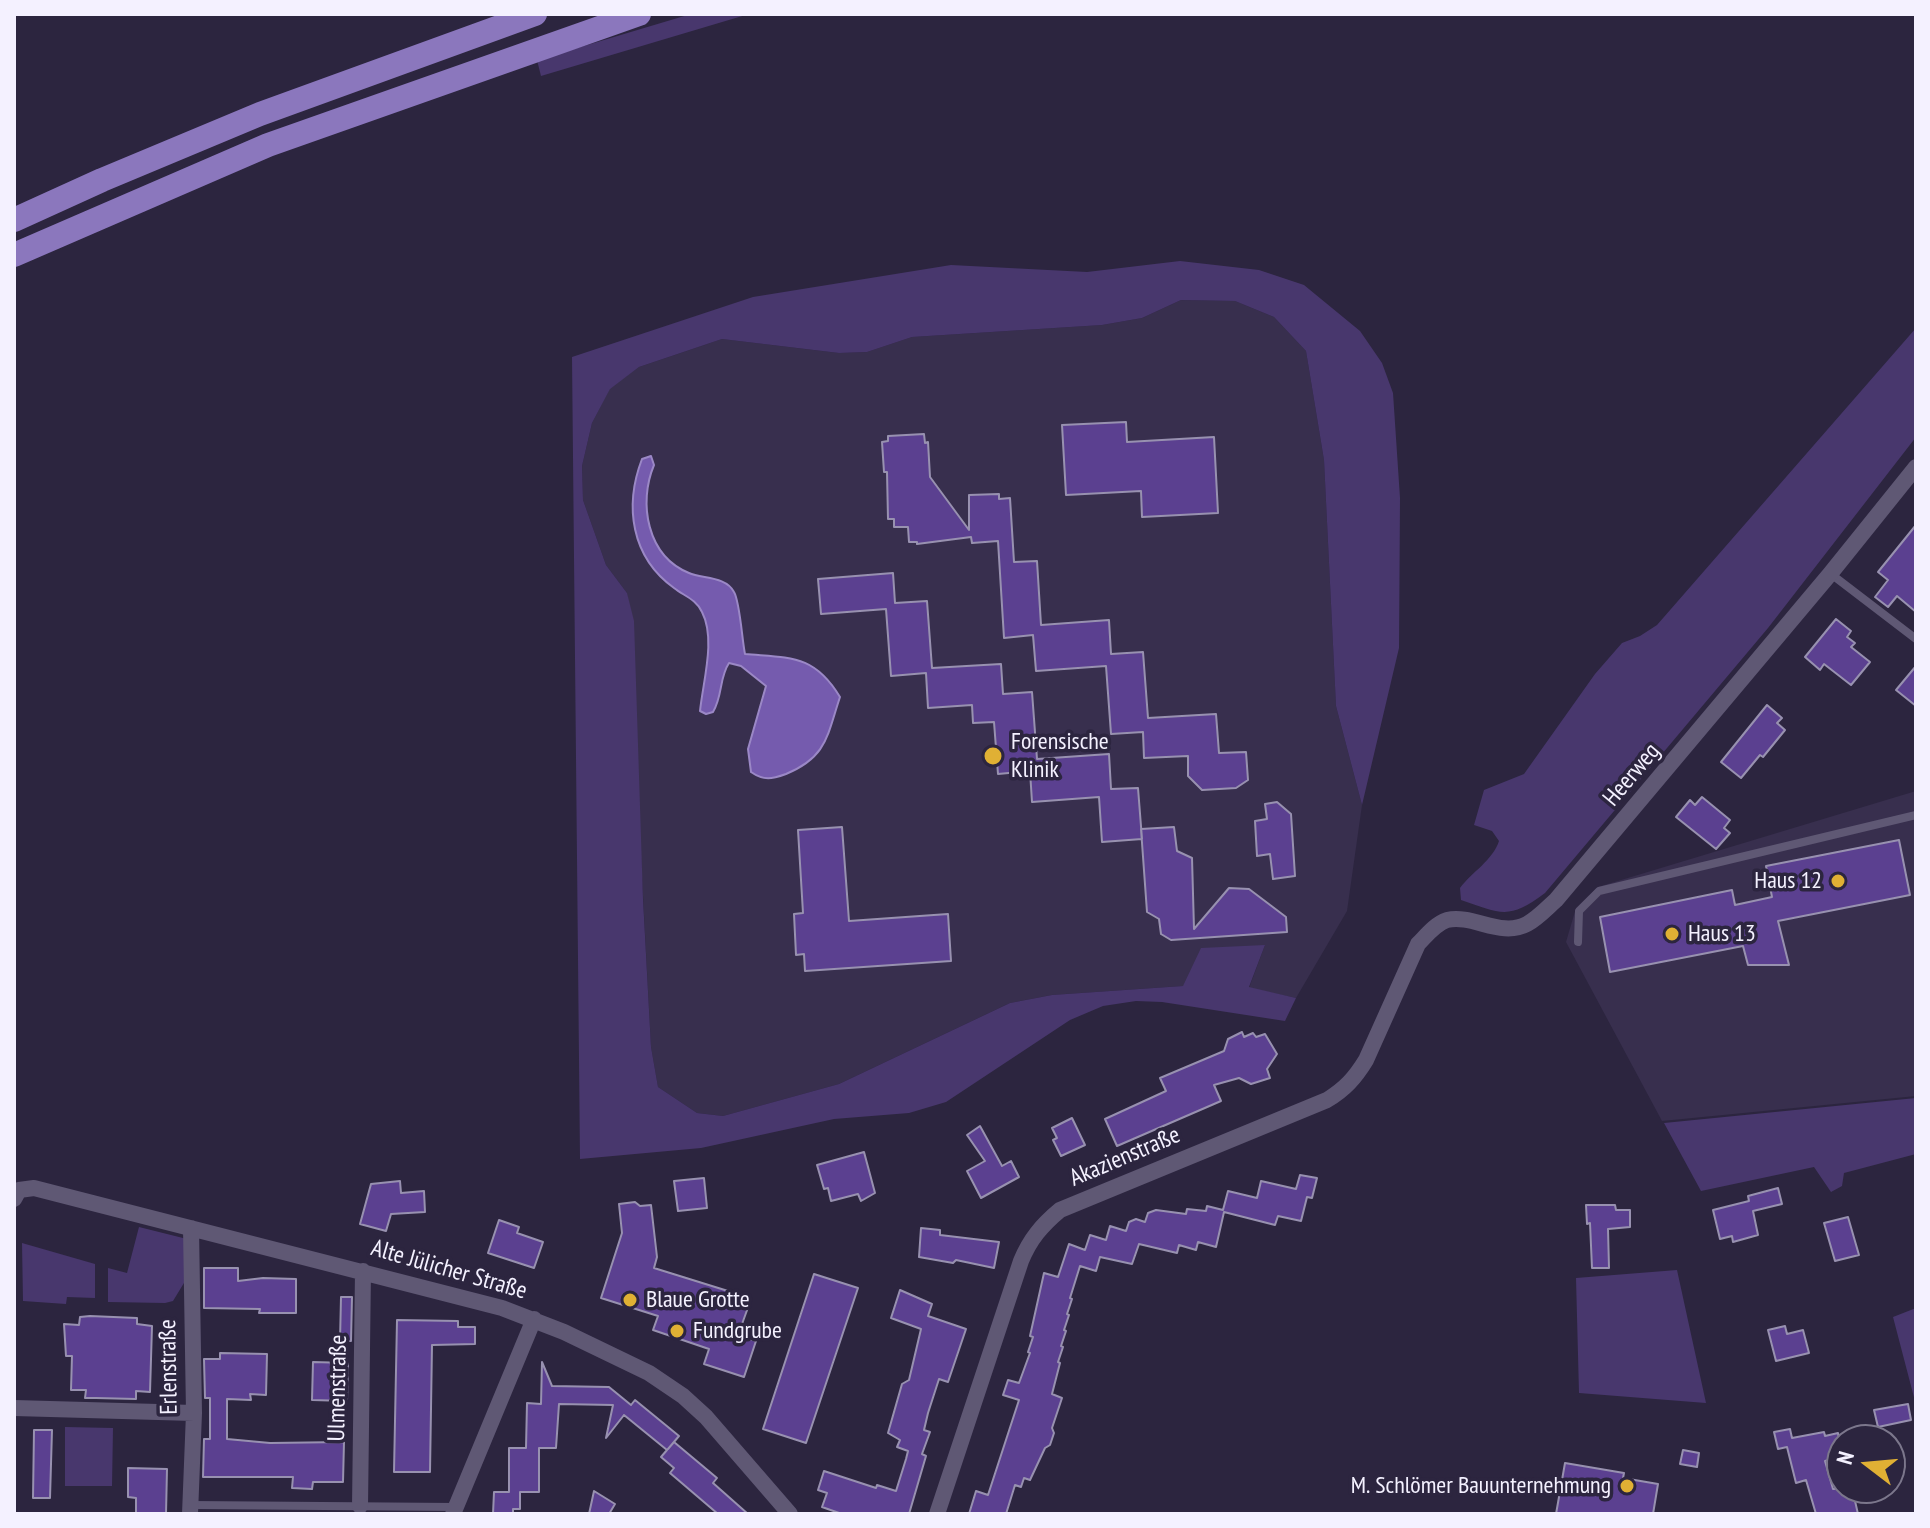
<!DOCTYPE html>
<html>
<head>
<meta charset="utf-8">
<style>
  body { margin:0 }
  #map { position:relative; width:1930px; height:1528px; overflow:hidden; background:#2c253f; font-family:"PT Sans Narrow",sans-serif }
  canvas { display:block }
  .frame { position:absolute; inset:0; border:16px solid #f4f1ff; pointer-events:none }
  .north { position:absolute; left:1826px; top:1424px; width:80px; height:80px; box-sizing:border-box; background:#2c253f; border:2px solid #7c778c; border-radius:50%; rotate:286deg; font-size:22px; font-weight:700; line-height:32px; text-align:center; color:#f4f1ff }
  .north::after { content:''; display:block; margin:auto; width:28px; height:36px; background:#e0b034; clip-path:polygon(50% 0,100% 100%,50% 72%,0 100%) }
</style>
</head>
<body>
<div id="map">
<canvas width="1930" height="1528"></canvas>
<div class="frame"></div>
<div class="north">N</div>
</div>
<script>
const c = document.querySelector('canvas').getContext('2d');
c.lineJoin = 'round';
function fillPath(path, color) {
  c.fillStyle = color;
  c.fill(path, 'evenodd');
}
function stroke(path, color, width, dash) {
  c.strokeStyle = color;
  c.lineWidth = width;
  c.lineCap = dash ? 'butt' : 'round';
  c.setLineDash(dash || []);
  c.stroke(path);
}
function write(font, color, halo, rows, align = 'center') {
  c.font = font + ' "PT Sans Narrow",sans-serif';
  c.lineWidth = 7;
  c.setLineDash([]);
  c.textBaseline = 'middle';
  c.strokeStyle = halo;
  c.fillStyle = color;
  for (const [text, x, y, turn = 0] of rows) {
    c.save();
    c.translate(x, y);
    c.rotate((+turn || 0) * Math.PI / 180);
    c.textAlign = isNaN(turn) ? turn : align;
    if (halo) c.strokeText(text, 0, 0);
    c.fillText(text, 0, 0);
    c.restore();
  }
}
fillPath(new Path2D(`
  M1181,300L1235,301L1274,317L1306,351L1324,460L1336,706L1362,805L1347,911L1296,998L1249,988L1265,945L1183,986L1052,995L1010,1003L839,1084L723,1116L697,1113L658,1087L651,1047L627,593L606,565L583,500L582,466L592,423L610,388L639,367L722,339L839,353L867,352L912,337L1102,325L1142,318Z
  M1916,791V1096L1662,1121L1566,942L1576,908L1598,887Z`), '#382f4e');
fillPath(new Path2D(`
  M691,14H749L541,76L537,60Z
  M1180,261L1259,270L1304,285L1360,331L1382,363L1393,393L1400,498L1399,648L1362,805L1336,706L1324,460L1306,351L1274,317L1235,301L1181,300L1142,318L1102,325L912,337L867,352L839,353L722,339L639,367L610,389L592,423L582,466L583,500L606,565L627,593L634,621L643,899L651,1047L658,1087L697,1113L723,1116L839,1084L1010,1003L1052,995L1183,986L1201,948L1265,945L1249,987L1296,998L1285,1021L1162,1002L1136,1001L1103,1006L1070,1020L946,1102L909,1113L834,1119L701,1148L580,1159L572,357L753,297L951,265L1087,272Z
  M1916,328V437L1768,628L1545,893C1509,920 1502,914 1461,900L1460,888C1472,872 1493,860 1499,841L1492,831L1474,825L1484,790L1524,774L1595,674L1622,643L1640,636L1657,625Z
  M1916,1098V1154L1844,1173L1842,1186L1831,1192L1814,1167L1701,1191L1664,1123Z
  M139,1227L187,1239V1278L173,1301L165,1303L108,1302V1268L127,1273Z
  M22,1243L95,1264V1298L67,1297L66,1304L23,1301Z
  M1677,1270L1706,1403L1579,1393L1576,1278Z
  M1916,1308V1405L1893,1317Z
  M65,1427L113,1428L112,1486H65Z`), '#48376d');
const water = new Path2D(`
  M651,456L654,465C638,503 647,556 689,573C702,579 726,576 734,592C740,602 742,640 745,654C790,658 814,654 840,697C827,736 827,757 786,774C772,779 764,781 751,772L748,749L766,686L741,666L729,663C719,678 723,695 713,712L706,714L700,711C703,681 716,639 702,612C696,599 684,596 674,588C631,557 624,506 642,459Z`);
fillPath(water, '#755bae');
stroke(water, '#9b88c6', 2);
const building = new Path2D(`
  M1126,422L1127,442L1214,437L1218,513L1142,517L1141,491L1066,495L1062,425Z
  M924,434L925,443L928,442L930,477L969,530V495L999,494V499L1010,498L1014,562L1037,561L1041,625L1109,620L1111,654L1143,652L1148,718L1216,714L1219,753L1246,752L1248,780L1236,788L1202,790L1188,776V756L1144,758L1143,732L1111,734L1106,666L1036,671L1033,635L1004,638L998,541L972,543L971,537L917,544V542H909L908,527H894V519H888L887,472H884L882,442L888,441V436Z
  M1916,525V612L1897,596L1888,607L1875,597L1888,580L1878,572Z
  M893,573L895,603L927,601L932,668L1001,664L1003,694L1032,692L1037,759L1109,754L1111,789L1138,788L1142,839L1102,842L1099,797L1032,802L1030,771L998,774L994,722L973,723L972,705L928,708L926,673L891,676L886,609L821,614L818,579Z
  M1836,619L1851,631L1847,637L1855,643L1851,647L1870,662L1851,685L1824,664L1820,670L1805,657Z
  M1916,666V706L1896,690Z
  M1767,705L1782,718L1777,723L1785,730L1763,757L1760,755L1741,778L1721,762Z
  M1702,797L1730,820L1724,828L1730,833L1716,849L1676,817L1690,800L1695,805Z
  M1277,802L1291,814L1295,876L1273,879L1270,854L1257,856L1255,821L1267,819L1265,804Z
  M842,827L849,921L948,914L951,961L805,971L804,954L796,955L794,914L803,913L798,830Z
  M1174,827L1177,851L1192,858L1194,929L1229,888L1249,889L1286,917L1287,932L1171,940L1161,934L1159,919L1147,912L1141,829Z
  M1899,840L1910,895L1778,921L1789,965H1748L1743,946L1610,972L1600,917L1732,890L1735,905L1772,897L1766,866Z
  M1242,1032L1244,1037L1253,1033L1256,1037L1265,1034L1277,1054L1267,1069L1270,1078L1251,1084L1239,1078L1214,1085L1221,1101L1117,1146L1105,1119L1166,1091L1160,1078L1224,1051L1228,1039Z
  M1072,1118L1085,1145L1061,1156L1053,1140L1057,1138L1052,1128Z
  M980,1126L1002,1166L1011,1161L1019,1177L981,1198L967,1171L985,1161L967,1135Z
  M864,1152L875,1193L861,1201L858,1194L831,1201L828,1188L824,1189L817,1165Z
  M1300,1175L1317,1178L1312,1198L1307,1197L1301,1221L1278,1216L1275,1225L1224,1212L1216,1247L1198,1242L1196,1250L1179,1245L1177,1253L1139,1244L1132,1264L1100,1257L1096,1271L1080,1266L1070,1298L1072,1299L1067,1314L1069,1315L1064,1330L1066,1331L1061,1346L1063,1347L1058,1362L1060,1363L1052,1394L1062,1398L1052,1428L1054,1433L1050,1445L1045,1448L1030,1480L1024,1478L1021,1487L1015,1485L1006,1514H969L976,1491L988,1495L1019,1400L1003,1395L1008,1380L1019,1383L1030,1353L1028,1352L1033,1337L1030,1336L1044,1273L1058,1277L1069,1244L1085,1250L1090,1235L1106,1240L1110,1226L1126,1231L1129,1222L1136,1219L1145,1222L1148,1213L1156,1210L1186,1214L1187,1209L1206,1211L1207,1206L1223,1210L1228,1191L1257,1198L1261,1181L1296,1189Z
  M704,1178L707,1208L678,1211L674,1181Z
  M400,1181L401,1193L424,1191L425,1212L391,1214L386,1231L360,1224L371,1184Z
  M1778,1188L1782,1204L1753,1211L1758,1235L1733,1242L1732,1236L1720,1239L1713,1210L1749,1201L1748,1196Z
  M635,1202L640,1206L651,1205L657,1257L654,1268L728,1291L727,1295L750,1302L738,1335L756,1341L744,1377L704,1364L709,1349L653,1330L658,1316L601,1298L622,1233L619,1204Z
  M1586,1205H1615L1616,1210H1630V1227L1608,1229L1609,1268H1592L1590,1223L1587,1224Z
  M1848,1217L1859,1255L1835,1261L1824,1223Z
  M499,1220L519,1227L517,1233L543,1242L534,1268L488,1253Z
  M921,1228L940,1230V1235L999,1242L994,1268L956,1260L953,1263L919,1257Z
  M204,1268H238V1281L263,1278L296,1279V1313H259L260,1309L204,1308Z
  M814,1274L858,1288L806,1443L763,1429Z
  M900,1290L932,1304L928,1316L966,1329L948,1382L939,1379L928,1413L924,1430L930,1432L922,1454L926,1456L909,1514H842L822,1507L827,1493L818,1490L824,1471L876,1488L877,1485L896,1491L906,1459L908,1451L897,1447L900,1440L888,1433L902,1384L909,1380L921,1329L891,1318Z
  M341,1297H352L351,1341H340Z
  M90,1316L137,1318V1324L152,1326L150,1392L136,1391V1399L96,1398H85L86,1390H71L72,1356H66L64,1324L79,1325L80,1317Z
  M397,1320L458,1321V1327H475V1344L432,1345L430,1472H394Z
  M1785,1326L1787,1334L1803,1330L1809,1353L1776,1361L1768,1330Z
  M220,1353L267,1354L266,1395L250,1394L251,1400L227,1399V1439L270,1443L344,1442L343,1482H313L312,1489L292,1488L293,1477H203L204,1439H210V1398H205L204,1359H220Z
  M313,1362L348,1363L347,1401L312,1400Z
  M542,1362L552,1386L609,1387L631,1405L635,1400L679,1436L668,1449L674,1442L717,1478L713,1483L748,1514H718L670,1473L674,1468L661,1457L667,1450L624,1415L606,1438L613,1405L559,1404L556,1448H539V1492H520V1509H513V1514H493L494,1492H509V1448H526L527,1403L541,1404Z
  M1908,1404L1911,1420L1878,1427L1874,1410Z
  M1790,1429L1792,1438L1824,1432L1825,1436L1838,1433L1842,1456L1825,1461L1833,1489L1852,1488L1858,1514H1816L1806,1480L1796,1483L1787,1447L1778,1449L1774,1432Z
  M34,1430H52L50,1498H33Z
  M1683,1450L1699,1453L1697,1467L1680,1464Z
  M1565,1463L1624,1473L1623,1478L1658,1484L1653,1514H1556Z
  M128,1468L167,1469L166,1514H136V1498L128,1497Z
  M594,1491L615,1504L609,1514H589Z`);
fillPath(building, '#5b4090');
stroke(building, '#9891b0', 2);
stroke(new Path2D(`
  M1831,574L1916,639
  M1578,942L1579,911L1599,891L1916,815
  M190,1505L456,1507`), '#5f5874', 8);
stroke(new Path2D(`
  M14,1199L19,1190L34,1188L502,1308L564,1332L649,1373L683,1396L706,1417L790,1514
  M14,1408L194,1413
  M360,1506L363,1271
  M190,1514L194,1413L191,1228
  M453,1514L534,1319
  M937,1514L1021,1261C1030,1239 1042,1225 1060,1210L1327,1100C1345,1089 1355,1078 1366,1060L1418,944C1426,936 1435,924 1447,920C1473,914 1501,938 1527,924C1538,918 1547,908 1556,900L1830,574L1916,467`), '#5f5874', 16);
stroke(new Path2D(`
  M14,220L102,180L260,114L535,14
  M14,255L268,145L639,14`), '#8b77bd', 24);
for (const [x, y, r, color] of [
  [993,756,10,"#e0b034"],
  [1838,881,8,"#e0b034"],
  [1672,934,8,"#e0b034"],
  [630,1300,8,"#e0b034"],
  [677,1331,8,"#e0b034"],
  [1627,1486,8,"#e0b034"]
]) {
  const dot = new Path2D();
  dot.arc(x, y, r, 0, 2 * Math.PI);
  c.fillStyle = color;
  c.fill(dot);
  stroke(dot, '#2c253f', 3);
}
write('24px', '#f4f1ff', '#2c253f', [
  ["Forensische",1011,742],
  ["Klinik",1011,770],
  ["Haus 12",1822,881,"right"],
  ["Haus 13",1688,934],
  ["Blaue Grotte",646,1300],
  ["Fundgrube",693,1331],
  ["M. Schlömer Bauunternehmung",1611,1486,"right"]
], 'left');
write('24px', '#f4f1ff', '#2c253f', [
  ["Heerweg",1632,775,-50],
  ["Akazienstraße",1125,1157,-23],
  ["Alte Jülicher Straße",449,1270,16],
  ["Erlenstraße",169,1367,-91],
  ["Ulmenstraße",338,1388,-89]
]);
</script>
</body>
</html>
